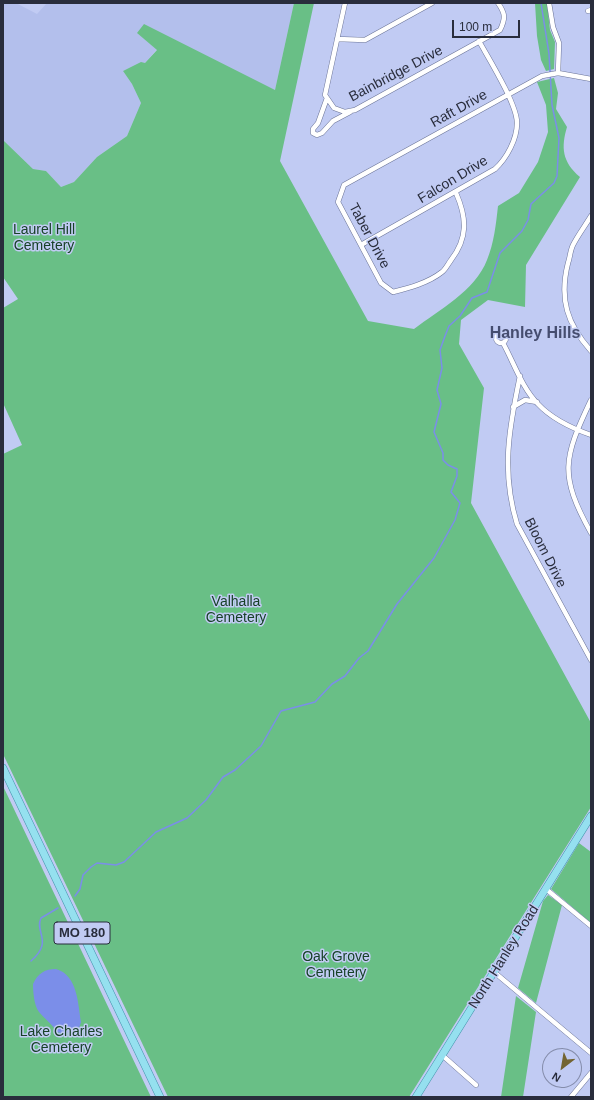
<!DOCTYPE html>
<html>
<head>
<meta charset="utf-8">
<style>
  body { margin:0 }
  #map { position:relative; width:594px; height:1100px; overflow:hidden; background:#c1cbf3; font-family:Helvetica,sans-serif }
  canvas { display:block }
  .frame { position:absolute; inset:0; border:4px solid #292d3c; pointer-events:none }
  .north { position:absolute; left:542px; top:1048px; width:40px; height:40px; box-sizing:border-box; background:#c1cbf3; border:1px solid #848caa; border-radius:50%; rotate:211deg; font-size:11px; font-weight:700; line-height:16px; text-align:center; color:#292d3c }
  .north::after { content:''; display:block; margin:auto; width:14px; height:18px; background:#736432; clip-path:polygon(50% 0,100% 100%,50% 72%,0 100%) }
  .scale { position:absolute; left:452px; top:20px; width:68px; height:18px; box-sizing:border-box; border:2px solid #292d3c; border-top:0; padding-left:5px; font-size:12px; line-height:14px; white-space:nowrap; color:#292d3c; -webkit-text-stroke:3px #c1cbf3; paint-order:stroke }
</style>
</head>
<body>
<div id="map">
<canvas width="594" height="1100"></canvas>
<div class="frame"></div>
<div class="north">N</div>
<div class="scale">100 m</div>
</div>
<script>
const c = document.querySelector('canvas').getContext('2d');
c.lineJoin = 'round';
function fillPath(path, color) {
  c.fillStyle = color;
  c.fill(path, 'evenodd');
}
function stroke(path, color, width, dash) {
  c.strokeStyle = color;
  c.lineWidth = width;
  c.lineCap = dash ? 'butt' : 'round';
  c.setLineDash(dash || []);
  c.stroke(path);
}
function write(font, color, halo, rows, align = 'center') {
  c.font = font + ' Helvetica,sans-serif';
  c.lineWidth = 3;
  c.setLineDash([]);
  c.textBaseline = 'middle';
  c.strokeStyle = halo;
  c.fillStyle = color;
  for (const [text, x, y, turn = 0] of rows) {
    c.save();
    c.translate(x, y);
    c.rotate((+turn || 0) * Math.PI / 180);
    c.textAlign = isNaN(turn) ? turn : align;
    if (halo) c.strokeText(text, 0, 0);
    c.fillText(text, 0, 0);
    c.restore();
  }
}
fillPath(new Path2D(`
  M3,3H16L37,14L47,3H294L275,90L137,33L157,49L145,63L123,71L132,84L141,103L127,136L97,157L74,182L61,187L46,171L33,169L3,140Z`), '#b3bfec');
fillPath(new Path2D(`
  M294,3H314L280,161L368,321L414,329C439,310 475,291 487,260C494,243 496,224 498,206L519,193L538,162L548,132L546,105L537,82L554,78L558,93L556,109L567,127C561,147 562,162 580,177L526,265L525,307L488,300L461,320L459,344L484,388L471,503L591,723V807L409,1097H168L3,754V454L22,445L3,403V308L18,299L3,277V140L33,169L46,171L61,187L74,182L97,157L127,136L141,103L132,84L123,71L141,62L145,63L157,50L137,33L144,24L275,90Z
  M535,3H547L550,30L555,42L554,69L546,71L541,60L537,36Z
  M3,786L151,1097H3Z
  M579,843L591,852V923L551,889Z
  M548,895L562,905L536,1003L518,988L543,901Z
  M516,996L536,1012L523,1097H501Z`), '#69bf86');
fillPath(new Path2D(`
  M56,969C78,975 78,1005 81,1022L79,1028L64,1034L57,1032C52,1024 45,1019 39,1012C34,1006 33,991 33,984C38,973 45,969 56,969Z`), '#7b8ee9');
stroke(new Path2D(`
  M75,896L80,889L83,875L91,867L97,863L116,865L124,862L156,832L187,818L206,800L223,777L235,770L261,746L281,711L315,702L332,684L345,676L359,658L368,651L397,604L434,558L455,520L460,503L451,492L457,476V469L448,465L443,460V453L434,432L441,404L437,390L442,368L440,350L445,336L449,326L460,316L472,298L487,292L500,253L522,231L528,220L531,204L554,183L557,176L559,138L552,105L549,54L541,3
  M31,961C54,941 34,932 41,918L58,908`), '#7b8ee9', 1.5);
const minor = new Path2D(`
  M345,3L325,95L334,108L345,112L355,110L500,30C506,18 505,13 498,3
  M549,3L553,27L559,43L558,73
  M588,11L591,10
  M337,39L365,40L432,3
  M327,98L318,123L313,129V133L317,135L322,133L333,121L350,112
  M456,193C467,218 468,238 451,260C448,264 445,270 442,272C428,283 409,288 393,292L381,283L338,202L344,185L542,76L558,73L591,79
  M591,216C585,226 578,235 573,245C570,251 570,258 568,263C559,299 567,324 591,351
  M361,245L495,169C507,158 517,139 517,123C517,104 489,59 479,41
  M496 338a5 5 0 1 1 10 0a5 5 0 1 1-10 0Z
  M503,343C514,363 522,388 538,404C551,418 574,429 591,435
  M520,376C509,428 501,472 517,524L591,660
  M591,400C563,459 559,475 591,533
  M513,407L525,400L537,402
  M546,889L591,926
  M494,972L591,1053
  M442,1055L476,1085
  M571,1097L591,1073`);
const primary = new Path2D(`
  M3,768L160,1097
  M416,1097L591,816`);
stroke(minor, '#6b7497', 5.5);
stroke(primary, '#4294aa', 8);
stroke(minor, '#fff', 4.5);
stroke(primary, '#95e0ef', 7);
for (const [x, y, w] of [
  [82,933,56]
]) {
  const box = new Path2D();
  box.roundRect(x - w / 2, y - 11, w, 22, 3);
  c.fillStyle = '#c1cbf3';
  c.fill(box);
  stroke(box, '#292d3c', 1);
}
write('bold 13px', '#292d3c', null, [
  ["MO 180",82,933]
]);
write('14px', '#292d3c', '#c1cbf3', [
  ["Bainbridge Drive",396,74,-28],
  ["Raft Drive",459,109,-29],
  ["Falcon Drive",453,180,-31],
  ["Taber Drive",369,236,62],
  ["Bloom Drive",545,553,63],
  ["North Hanley Road",504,957,-58]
]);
write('14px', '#174127', '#c1cbf3', [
  ["Laurel Hill",44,230],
  ["Cemetery",44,246],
  ["Valhalla",236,602],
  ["Cemetery",236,618],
  ["Oak Grove",336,957],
  ["Cemetery",336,973],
  ["Lake Charles",61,1032],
  ["Cemetery",61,1048]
]);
write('bold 16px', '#454d6f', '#c1cbf3', [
  ["Hanley Hills",535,334]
]);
</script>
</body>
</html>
